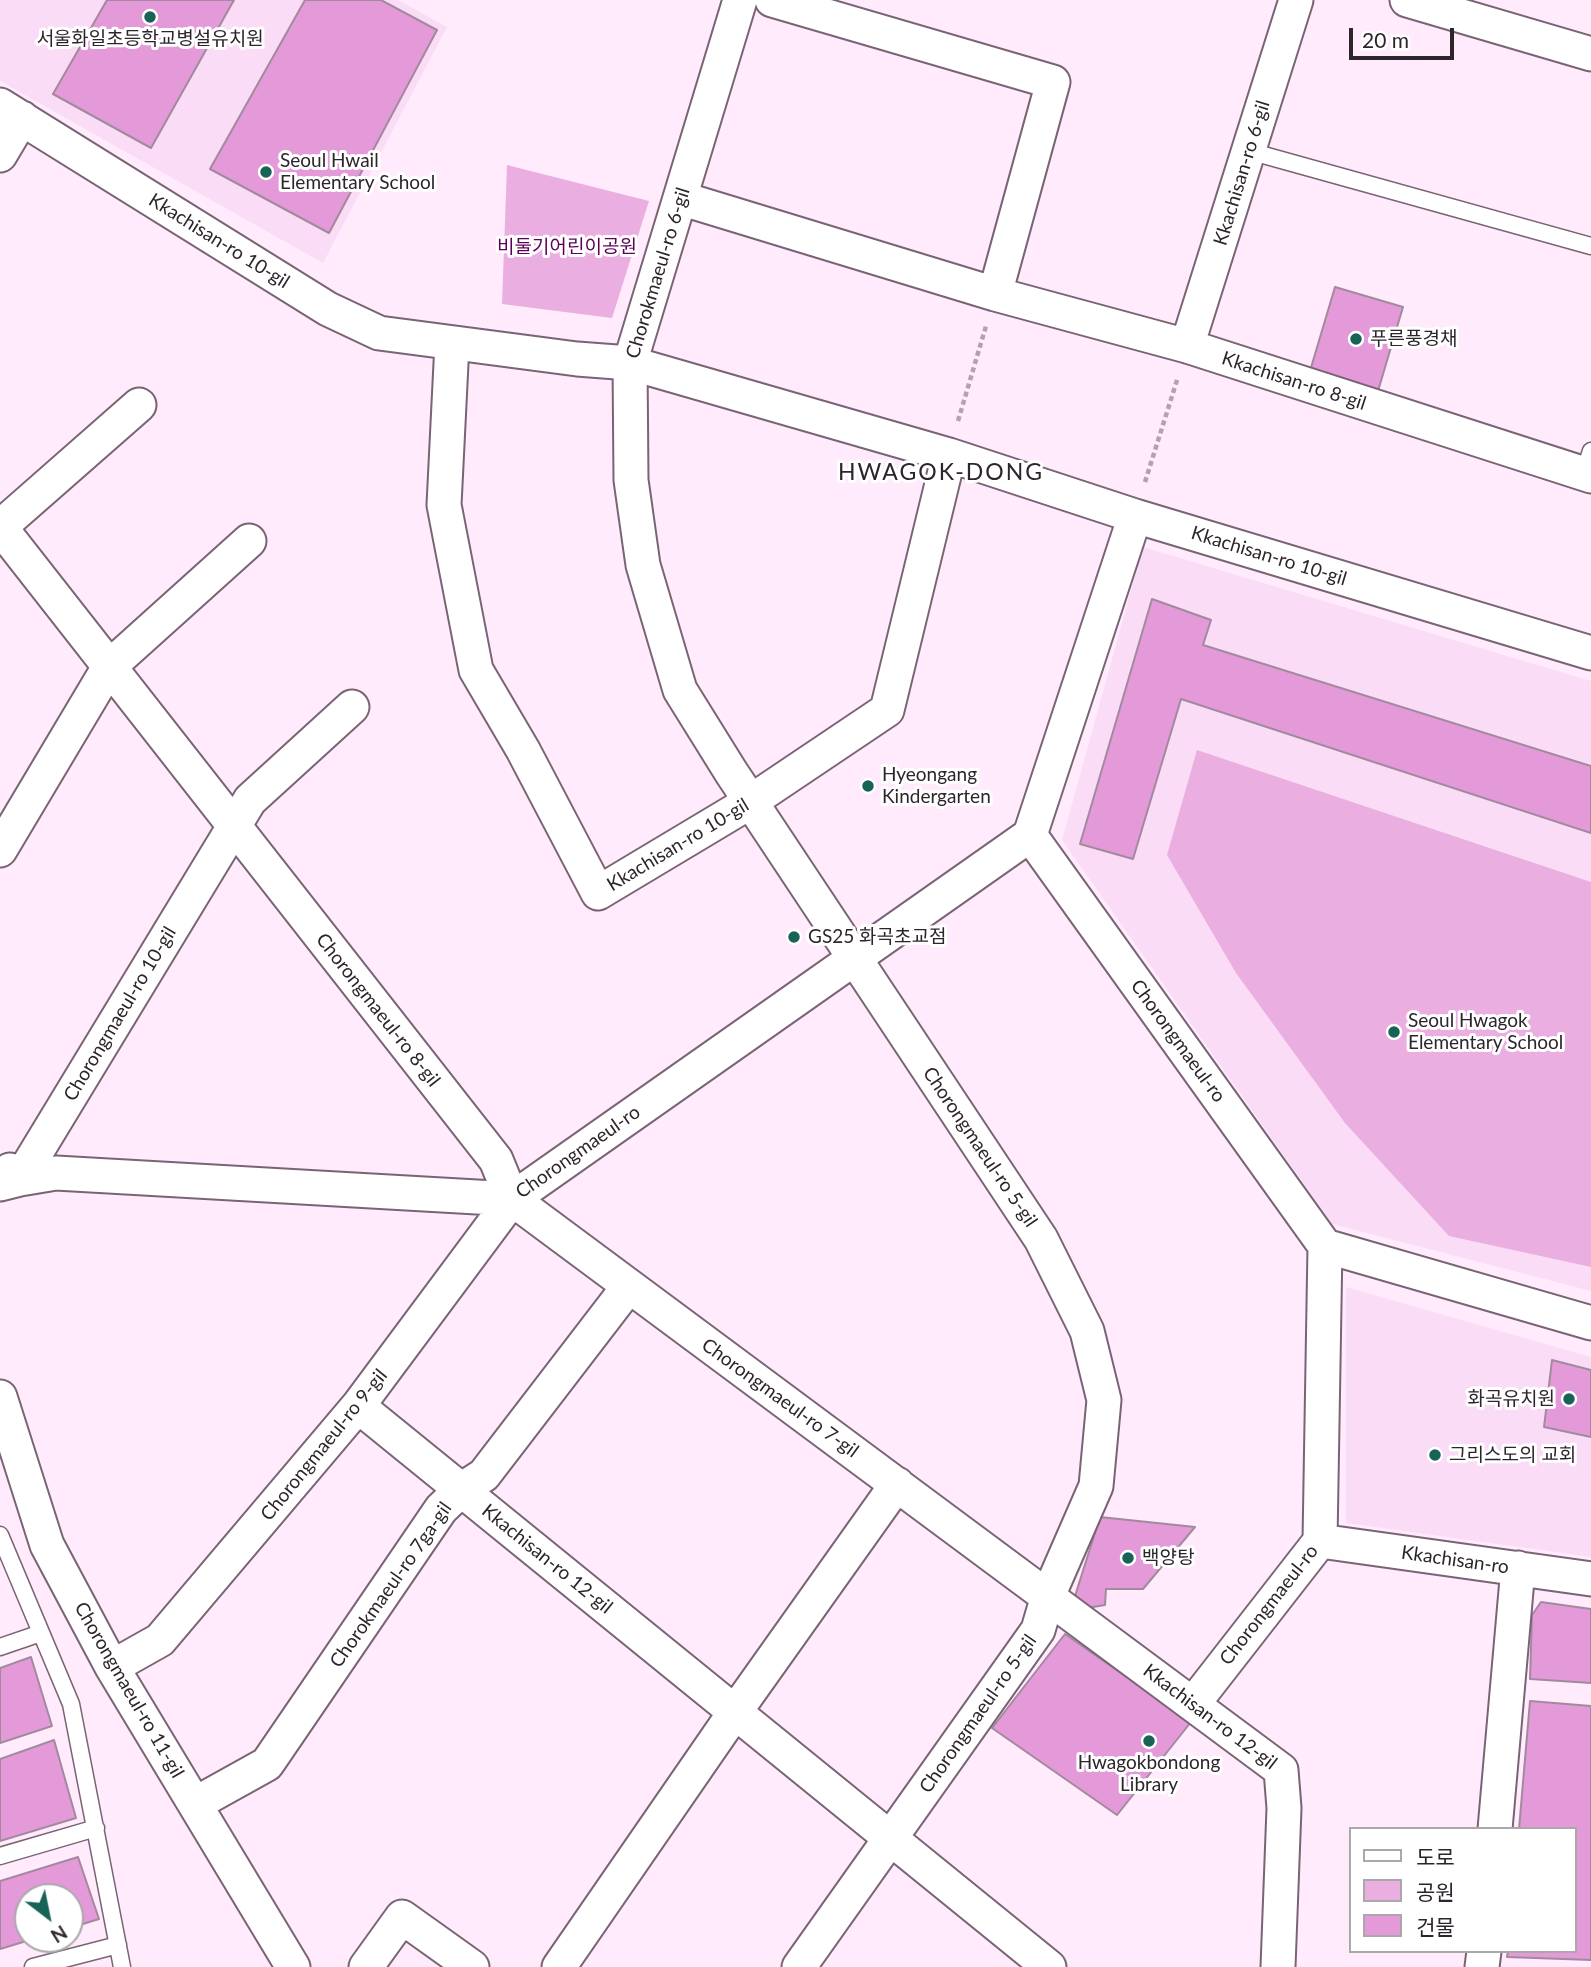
<!DOCTYPE html>
<html>
<head>
<meta charset="utf-8">
<style>
  body { margin:0 }
  #map { position:relative; width:1591px; height:1967px; overflow:hidden; background:#ffebfb; font-family:Lato,"Noto Sans KR",sans-serif }
  canvas { display:block }
  .legend { position:absolute; left:1349px; top:1827px; width:228px; height:126px; box-sizing:border-box; background:#fff; border:2px solid #aba8ab; margin:0; padding:9px 12px; list-style:none; font-size:21px; color:#2d252c }
  .legend li { display:flex; align-items:center; gap:14px; height:35px }
  .legend b { width:35px; border:2px solid #aba8ab }
  .north { position:absolute; left:14px; top:1883px; width:70px; height:70px; box-sizing:border-box; background:#fff; border:2px solid #aba8ab; border-radius:50%; rotate:148deg; font-size:19px; font-weight:700; line-height:28px; text-align:center; color:#2d252c }
  .north::after { content:''; display:block; margin:auto; width:24px; height:32px; background:#196258; clip-path:polygon(50% 0,100% 100%,50% 72%,0 100%) }
  .scale { position:absolute; left:1349px; top:28px; width:105px; height:32px; box-sizing:border-box; border:4px solid #2d252c; border-top:0; padding-left:9px; font-size:21px; line-height:24px; white-space:nowrap; color:#2d252c; -webkit-text-stroke:5px #fff; paint-order:stroke }
</style>
</head>
<body>
<div id="map">
<canvas width="1591" height="1967"></canvas>
<ul class="legend">
<li><b style="height:9px;background:#fff"></b>도로</li>
<li><b style="height:19px;background:#eaafe0"></b>공원</li>
<li><b style="height:19px;background:#e499d9"></b>건물</li>
</ul>
<div class="north">N</div>
<div class="scale">20 m</div>
</div>
<script>
const c = document.querySelector('canvas').getContext('2d');
c.lineJoin = 'round';
function fillPath(path, color) {
  c.fillStyle = color;
  c.fill(path, 'evenodd');
}
function stroke(path, color, width, dash) {
  c.strokeStyle = color;
  c.lineWidth = width;
  c.lineCap = dash ? 'butt' : 'round';
  c.setLineDash(dash || []);
  c.stroke(path);
}
function write(font, color, halo, rows, align = 'center') {
  c.font = font + ' Lato,"Noto Sans KR",sans-serif';
  c.lineWidth = 6;
  c.setLineDash([]);
  c.textBaseline = 'middle';
  c.strokeStyle = halo;
  c.fillStyle = color;
  for (const [text, x, y, turn = 0] of rows) {
    c.save();
    c.translate(x, y);
    c.rotate((+turn || 0) * Math.PI / 180);
    c.textAlign = isNaN(turn) ? turn : align;
    if (halo) c.strokeText(text, 0, 0);
    c.fillText(text, 0, 0);
    c.restore();
  }
}
fillPath(new Path2D(`
  M0,0H398L447,27L323,263L0,81Z
  M1143,547L1591,681V1291L1332,1224L1062,840Z
  M1346,1287L1591,1357V1557L1346,1523Z`), '#fbdcf6');
fillPath(new Path2D(`
  M507,165L649,201L612,318L502,304Z
  M1197,750L1591,882V1267L1449,1236L1345,1123L1236,973L1167,855Z`), '#eaafe0');
const building = new Path2D(`
  M107,0H234L151,148L53,94Z
  M305,0H381L437,30L329,233L210,169Z
  M1335,287L1403,307L1378,391L1310,371Z
  M1152,599L1211,620L1203,645L1591,766V833L1181,699L1133,859L1080,844Z
  M1552,1360L1591,1370V1437L1544,1427Z
  M1100,1517L1195,1527L1143,1589H1106L1105,1605L1087,1608L1075,1596Z
  M1541,1602L1591,1609V1683L1530,1679L1532,1615Z
  M1065,1634L1191,1722L1117,1815L992,1728Z
  M31,1657L52,1726L0,1743V1668Z
  M1530,1701L1591,1706V1960L1507,1957L1508,1951H1575V1829H1519Z
  M54,1740L76,1818L0,1841V1759Z
  M78,1857L99,1919L70,1928V1897H28V1939H33L0,1949V1881Z`);
fillPath(building, '#e499d9');
stroke(building, '#a18a9d', 2);
const service = new Path2D(`
  M1249,151L1591,246
  M1584,473L1591,451
  M0,1535L71,1704L122,1967
  M0,1647L41,1633
  M0,1856L96,1828
  M33,1967L118,1945`);
const minor = new Path2D(`
  M740,0L630,363L631,480L643,565L680,690L731,772L1041,1239L1087,1331L1104,1400L1096,1486L1048,1596L1038,1630L799,1967
  M772,0L1053,82L995,294
  M1407,0L1591,54
  M0,105L328,309L379,333L577,359L630,363L949,455L1135,516L1591,653
  M0,155L22,118
  M680,198L995,294L1187,346L1591,476
  M452,343L444,505L476,670L523,750L598,893L750,802L887,710L949,455
  M1187,346L1296,0
  M0,527L496,1160L512,1199
  M0,527L139,405
  M1030,835L1135,516
  M0,850L109,667L249,541
  M10,1170L20,1179L250,800L352,707
  M0,1184L20,1179L56,1173L512,1199L1030,835L1325,1246L1591,1323
  M512,1199L1281,1770L1284,1808L1278,1967
  M0,1397L47,1545L112,1667L293,1967
  M358,1406L1049,1967
  M1320,1541L1591,1579
  M112,1667L160,1640L358,1406L512,1199
  M1193,1704L1320,1541L1325,1246
  M195,1804L267,1764L441,1509L461,1490L484,1475L629,1286
  M1495,1829L1518,1568
  M366,1967L402,1917L472,1967
  M559,1967L735,1712L897,1484
  M1482,1967L1484,1951`);
stroke(service, '#796475', 19);
stroke(minor, '#796475', 37);
stroke(new Path2D(`
  M958,421L986,326
  M1145,482L1178,377`), '#b1a2ae', 4.5, [5, 3.5]);
stroke(service, '#fff', 16);
stroke(minor, '#fff', 33);
for (const [x, y, r, color] of [
  [150,17,7,"#196258"],
  [266,172,7,"#196258"],
  [1356,339,7,"#196258"],
  [868,786,7,"#196258"],
  [794,937,7,"#196258"],
  [1394,1032,7,"#196258"],
  [1569,1399,7,"#196258"],
  [1435,1455,7,"#196258"],
  [1128,1558,7,"#196258"],
  [1149,1741,7,"#196258"]
]) {
  const dot = new Path2D();
  dot.arc(x, y, r, 0, 2 * Math.PI);
  c.fillStyle = color;
  c.fill(dot);
  stroke(dot, '#fff', 2.5);
}
write('19px', '#2d252c', '#fff', [
  ["서울화일초등학교병설유치원",150,39,"center"],
  ["Seoul Hwail",280,161],
  ["Elementary School",280,183],
  ["푸른풍경채",1370,339],
  ["Hyeongang",882,775],
  ["Kindergarten",882,797],
  ["GS25 화곡초교점",808,937],
  ["Seoul Hwagok",1408,1021],
  ["Elementary School",1408,1043],
  ["화곡유치원",1555,1399,"right"],
  ["그리스도의 교회",1449,1455],
  ["백양탕",1142,1558],
  ["Hwagokbondong",1149,1763,"center"],
  ["Library",1149,1785,"center"]
], 'left');
write('19px', '#2d252c', '#fff', [
  ["Kkachisan-ro 6-gil",1242,173,-73],
  ["Kkachisan-ro 10-gil",219,241,32],
  ["Chorokmaeul-ro 6-gil",658,273,-73],
  ["Kkachisan-ro 8-gil",1294,381,18],
  ["Kkachisan-ro 10-gil",1269,556,17],
  ["Kkachisan-ro 10-gil",678,845,-31],
  ["Chorongmaeul-ro 8-gil",378,1010,52],
  ["Chorongmaeul-ro 10-gil",120,1014,-59],
  ["Chorongmaeul-ro",1178,1041,54],
  ["Chorongmaeul-ro 5-gil",980,1147,56],
  ["Chorongmaeul-ro",578,1152,-35],
  ["Chorongmaeul-ro 7-gil",780,1398,36],
  ["Chorongmaeul-ro 9-gil",324,1445,-51],
  ["Kkachisan-ro 12-gil",547,1559,39],
  ["Kkachisan-ro",1455,1560,8],
  ["Chorokmaeul-ro 7ga-gil",391,1585,-55],
  ["Chorongmaeul-ro",1269,1605,-52],
  ["Chorongmaeul-ro 11-gil",129,1690,60],
  ["Chorongmaeul-ro 5-gil",978,1714,-55],
  ["Kkachisan-ro 12-gil",1210,1717,37]
]);
write('19px', '#5d0057', '#fff', [
  ["비둘기어린이공원",567,247]
]);
c.letterSpacing = '2px';
write('23px', '#2d252c', '#fff', [
  ["HWAGOK-DONG",941,473]
]);
c.letterSpacing = '0px';
</script>
</body>
</html>
